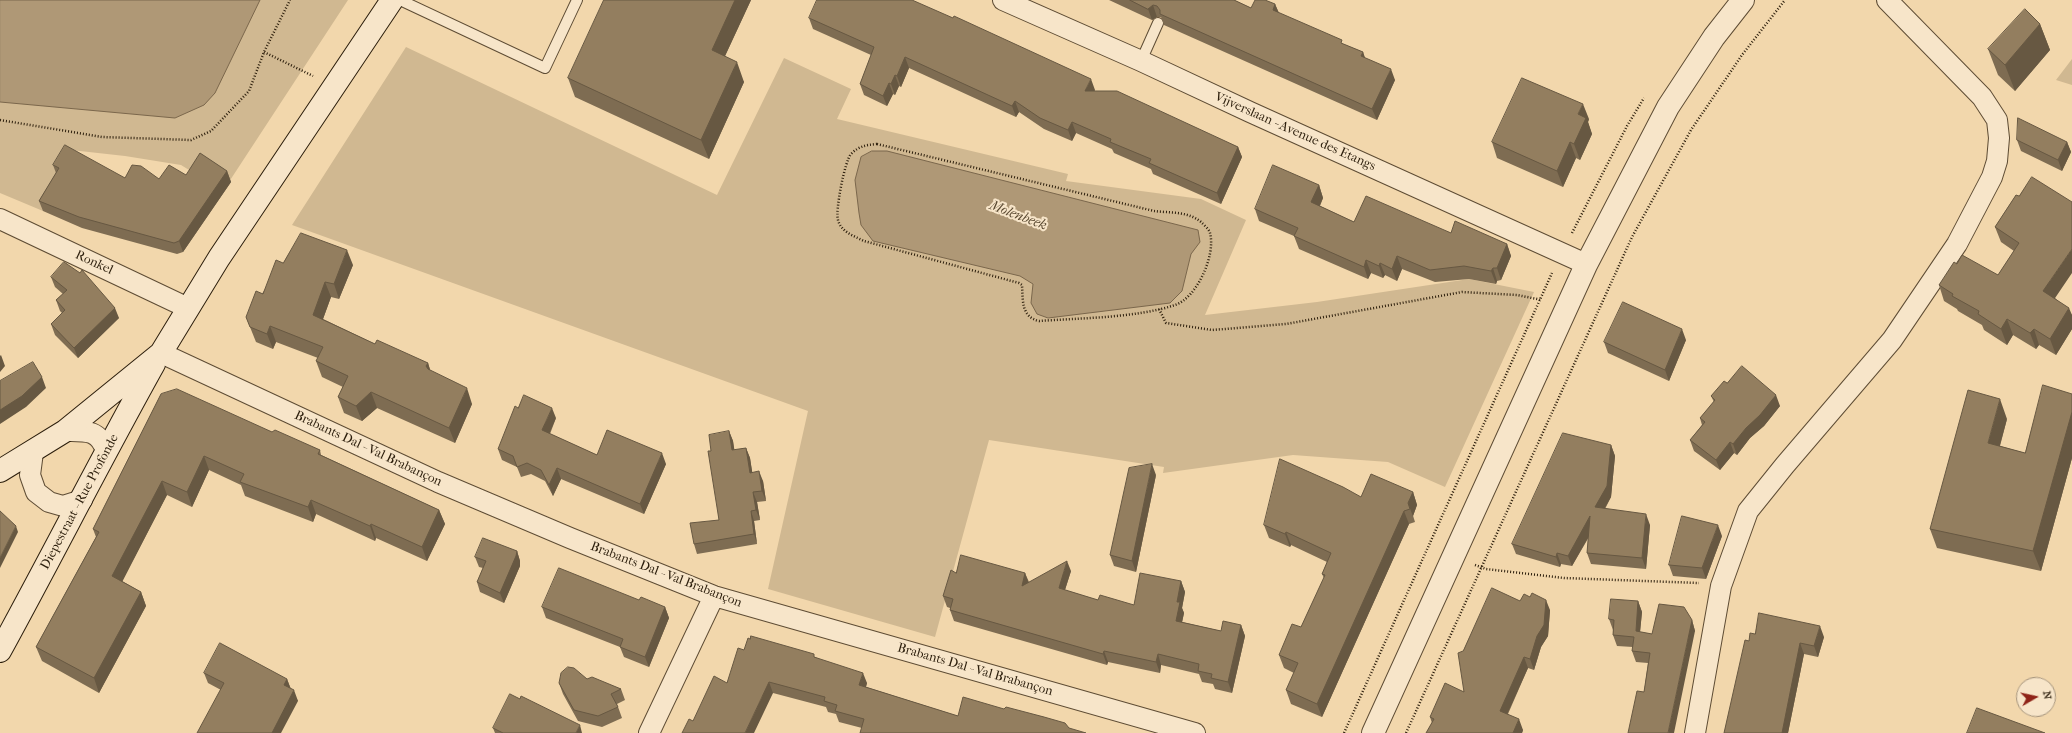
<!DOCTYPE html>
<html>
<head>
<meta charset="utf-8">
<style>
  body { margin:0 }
  #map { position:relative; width:2072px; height:733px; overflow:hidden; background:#f2d7ac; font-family:"IM FELL French Canon",serif }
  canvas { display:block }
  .north { position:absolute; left:2016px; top:677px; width:40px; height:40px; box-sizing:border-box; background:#f7e5c9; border:1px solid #a6957d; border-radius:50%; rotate:81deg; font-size:11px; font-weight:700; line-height:16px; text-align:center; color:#2c1e0c }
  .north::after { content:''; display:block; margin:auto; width:14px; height:18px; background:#8f2418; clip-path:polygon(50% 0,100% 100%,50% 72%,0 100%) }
</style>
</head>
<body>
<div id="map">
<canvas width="2072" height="733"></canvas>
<div class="north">N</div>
</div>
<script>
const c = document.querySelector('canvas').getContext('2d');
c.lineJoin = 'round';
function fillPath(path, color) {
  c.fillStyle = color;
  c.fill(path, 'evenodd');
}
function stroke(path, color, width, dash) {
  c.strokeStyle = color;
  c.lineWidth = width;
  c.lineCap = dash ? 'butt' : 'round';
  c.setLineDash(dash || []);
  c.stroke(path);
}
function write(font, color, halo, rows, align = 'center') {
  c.font = font + ' "IM FELL French Canon",serif';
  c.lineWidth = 4;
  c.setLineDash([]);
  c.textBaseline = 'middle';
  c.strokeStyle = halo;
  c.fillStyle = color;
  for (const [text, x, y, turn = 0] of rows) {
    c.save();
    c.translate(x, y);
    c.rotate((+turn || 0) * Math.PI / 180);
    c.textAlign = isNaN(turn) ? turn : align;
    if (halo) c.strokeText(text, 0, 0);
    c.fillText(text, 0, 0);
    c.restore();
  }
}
fillPath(new Path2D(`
  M0,0H348L223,191L181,165L125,156L71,150L62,178L43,211L0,193Z
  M406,47L717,195L784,58L851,89L837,119L1068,174L1066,181L1201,199L1246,220L1205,315L1317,302L1469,279L1534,292L1445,487L1388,462L1293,455L1163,473L1164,467L989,440L935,637L768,589L808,411L292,225Z
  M2072,59V85L2056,80Z`), '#d0b891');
const water = new Path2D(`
  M0,0H260L215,93L204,105L175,118L0,102Z
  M872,151H887L1198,230L1200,242L1191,254L1182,291L1170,303L1048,318L1037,314L1031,303L1033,284L1020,276L873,241L861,225L859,213L855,180L861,157Z`);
fillPath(water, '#af9876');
stroke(water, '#7b674c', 1);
const service = new Path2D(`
  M400,0L545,68L577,0
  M1141,61L1158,23`);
const minor = new Path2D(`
  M1003,0L1141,61L1250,112L1586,264
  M0,219L188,308
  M161,353L438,482L570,538L714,596L1195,733
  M65,431C85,431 99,429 106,451
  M33,452L30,475L36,492L49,502L63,506L82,500
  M649,733L714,596
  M1695,733L1721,586L1748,511L1785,465L1892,340L1957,244L1992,177L1997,161L1999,138L1997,120L1982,97L1887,0`);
const tertiary = new Path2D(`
  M1373,733L1586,265L1668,107L1714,37L1743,0`);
const secondary = new Path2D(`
  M0,471L65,431L161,353L219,258L392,0
  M0,651C52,556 101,459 154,364`);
stroke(service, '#5e4c34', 12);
stroke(minor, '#5e4c34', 22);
stroke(tertiary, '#5e4c34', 24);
stroke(secondary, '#2c1e0c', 24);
stroke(new Path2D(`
  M264,52L313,76
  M0,120L102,137L191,140L211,131L249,91L264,52L290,0
  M877,144L1154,211C1169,213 1188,211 1201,222C1204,225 1209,229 1210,233C1216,255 1197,298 1175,305C1136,318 1080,318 1039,321C1021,317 1023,300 1022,285L1019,283L864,241C854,236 841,232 838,220C835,211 845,160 851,154C859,146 866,145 877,144Z
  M1572,233L1627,126L1644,98
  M1159,309L1166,323L1212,330L1286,324L1462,292L1517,295L1542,300
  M1475,565L1486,569L1564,578L1699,583
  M1344,733L1552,273
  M1406,733L1632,237L1691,130L1742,55L1785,0`), '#2c1e0c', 2.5, [1, 2]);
stroke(service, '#f7e5c9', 10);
stroke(minor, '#f7e5c9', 20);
stroke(tertiary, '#f7e5c9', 22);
stroke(secondary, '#f7e5c9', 22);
fillPath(new Path2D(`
  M604,0H751L725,56L744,82L709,159L575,97L568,78Z
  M1109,0H1234L1251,8L1275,4L1279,13L1343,44L1363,52L1365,58L1395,80L1377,120L1164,25L1161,17H1157L1152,20Z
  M809,18L1095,90L1094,91L1238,147L1242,157L1221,204L1153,174L1151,169L1114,153L1112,149L1076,133L1072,141L1044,129L1019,112L1016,117L909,68L901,87L899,86L895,95L893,94L887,106L864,95L860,84L871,55L813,29Z
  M2040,24L2050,50L2015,91L1998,75L1988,49Z
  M1589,119L1588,122L1592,134L1580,160L1576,158L1563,187L1497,158L1492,142Z
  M2017,140L2067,142L2071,152L2062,171L2021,151Z
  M53,165L125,178L159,179L186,175L227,171L231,182L183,252L177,254L82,228L43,211L39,201L56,173Z
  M1319,185L1323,198L1320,206L1354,222L1451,233L1507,244L1511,256L1501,280L1497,281L1496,284L1469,279L1435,282L1402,269L1397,281L1385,275L1383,278L1371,273L1368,279L1299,249L1294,236L1259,221L1255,209Z
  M2016,195L2055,298L2072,315V329L2056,355L2039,345L2036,349L2013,335L2007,345L1984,330L1982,325L1958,311L1957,309L1944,301L1939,285L1957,264L1998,275L2014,251L2001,242L1995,227Z
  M283,263L353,265L339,299L331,297L323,319L375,344L428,363L430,370L472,404L455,443L377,408L362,421L344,413L338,397L343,387L322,377L316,361L318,358L276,342L273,349L256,342L246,317Z
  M51,277L119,318L78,358L55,335L51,324L62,313L60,311L56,300L63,294L55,287Z
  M1686,340L1669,381L1608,353L1604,342Z
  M1727,383L1780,406L1764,426L1750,438L1737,455L1734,453L1720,470L1694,451L1690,440L1702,425L1700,418L1714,402L1711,396Z
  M161,394L272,432L320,450L321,455L439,510L445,524L427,561L376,538L375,541L316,514L313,522L245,496L241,485L209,470L192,507L167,495L122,581L141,592L146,606L99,693L42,661L36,647L96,537L93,529Z
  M2072,394V458L2041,571L1937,548L1930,529L2007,419L2000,446L2025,453Z
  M556,418L550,434L597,455L666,464L644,514L561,479L553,496L545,481L531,474L521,477L517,467L502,460L498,449Z
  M729,431L733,441L734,450L746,448L750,458L752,472L763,481L766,501L757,502L760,520L754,521L757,544L697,554L694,544L719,520L711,451Z
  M1611,445L1615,456L1611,497L1605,509L1650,525L1646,569L1591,564L1587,553L1589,537L1572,566L1561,564L1560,567L1516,554L1512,544Z
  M1156,475L1136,572L1114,566L1110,555Z
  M1413,492L1417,505L1413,516L1415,522L1409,524L1322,717L1291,704L1286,690L1294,673L1284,668L1279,655L1301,627L1324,578L1322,574L1327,562L1291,545L1290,547L1269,538L1264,525L1361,497Z
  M1722,536L1706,579L1673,576L1669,565Z
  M517,551L520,561V566L504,603L480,592L477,582L483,568L479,567L475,557Z
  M1071,571L1065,590L1098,600L1134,605L1181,581L1185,592L1182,608L1184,613L1182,622L1221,631L1241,625L1245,636L1232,693L1215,689L1213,684L1202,682L1199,674L1161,665L1160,673L1108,662L1107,665L954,621L950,610V608L947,607L943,596L956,573H1025L1029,582Z
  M639,600L665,607L669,618L649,667L624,657L620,647L546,618L542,607Z
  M1520,601L1550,610L1548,636L1541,647L1534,670L1528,668L1508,714L1523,730L1522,733H1426L1432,723L1430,717L1464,692L1463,651Z
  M1638,601L1642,612L1640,632L1652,634L1692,620L1695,631L1644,692L1648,663L1636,662L1632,651L1633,647L1617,646L1613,635V630L1609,619Z
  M1755,634L1824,637L1818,657L1804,654L1788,733H1724L1749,641Z
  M744,650L815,657L867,683L866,687L958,716L1004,709L1044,717L862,728L839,722L836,714L828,712L826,707L773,693L693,721L727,683Z
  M204,673L287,679L291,689L298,701L221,690L208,683Z
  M587,679L621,689L625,700L617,704L622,718L602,727L578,721L563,694L559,683Z
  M493,728L582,733H495Z`), '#7e6c52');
fillPath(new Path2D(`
  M735,0H751L719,69L712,50Z
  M1275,4L1280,16L1273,10Z
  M1153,5L1157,17L1152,20L1148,9Z
  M2040,24L2050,50L2015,91L2005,65Z
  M1363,52L1367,64L1361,56Z
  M905,57L909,68L901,87L897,76Z
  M737,62L744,82L709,159L701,140Z
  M1391,69L1395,80L1377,120L1372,109Z
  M895,75L899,86L895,95L891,84Z
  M1091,79L1095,90L1089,102L1085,91Z
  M889,83L893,94L887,106L883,96Z
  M1015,101L1019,112L1016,117L1012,106Z
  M1583,104L1589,119L1588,122L1592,134L1580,160L1574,144L1578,114Z
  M1072,122L1076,133L1072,141L1068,130Z
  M1570,142L1576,158L1563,187L1557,171Z
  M2067,142L2071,152L2062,171L2058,160Z
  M1238,147L1242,157L1221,204L1217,193Z
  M227,171L231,182L183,252L179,241Z
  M1319,185L1323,198L1316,214L1311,202Z
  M1507,244L1511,256L1501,280L1497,268Z
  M2072,249V273L2049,307L2043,291Z
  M347,250L353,265L339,299L334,284Z
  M1397,256L1402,269L1397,281L1392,269Z
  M1366,260L1371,273L1368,279L1364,267Z
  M1380,263L1385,275L1383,278L1379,266Z
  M1493,268L1497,281L1496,284L1491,271Z
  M325,282L331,297L319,330L313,315Z
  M115,308L119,318L78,358L74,348Z
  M2069,308L2072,315V329L2056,355L2050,339Z
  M2007,319L2013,335L2007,345L2001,329Z
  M270,326L276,342L273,349L267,334Z
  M1682,329L1686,340L1669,381L1665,370Z
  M2034,329L2039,345L2036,349L2030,333Z
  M1,355L5,366L0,372V356Z
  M428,363L433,379L426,366Z
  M42,377L46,388L26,407L0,424V410Z
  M467,388L472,404L455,443L449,428Z
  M371,392L377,408L362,421L356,406Z
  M1776,395L1780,406L1764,426L1750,438L1737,455L1733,444L1746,428Z
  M2000,399L2007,419L1995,463L1988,443Z
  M552,408L556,418L546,441L542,430Z
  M2072,412V458L2041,571L2033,551Z
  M729,431L733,441L736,460L732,450Z
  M1730,442L1734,453L1720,470L1716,460Z
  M1611,445L1615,456L1611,497L1599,518L1595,507Z
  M746,448L750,458L754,483L750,473Z
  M662,453L666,464L644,514L640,504Z
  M204,456L209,470L192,507L187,492Z
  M1152,464L1156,475L1136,572L1132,561Z
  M557,468L561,479L553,496L549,485Z
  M759,471L763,481L766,501L762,491Z
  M162,481L167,495L118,590L112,576Z
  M753,492L757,502L760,520L756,510Z
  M1413,492L1417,505L1413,516L1415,522L1408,503Z
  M311,500L316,514L313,522L308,507Z
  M439,510L445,524L427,561L422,547Z
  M751,511L754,521L757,544L754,534Z
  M1404,511L1409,524L1322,717L1317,704Z
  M1646,514L1650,525L1646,569L1642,558Z
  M1590,516L1594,527L1572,566L1568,556Z
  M371,524L376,538L375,541L370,526Z
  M1718,525L1722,536L1706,579L1702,568Z
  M16,526L18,532L0,568V558Z
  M1286,532L1291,545L1290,547L1285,534Z
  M517,551L520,561V566L504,603L500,593Z
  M1557,553L1561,564L1560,567L1556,557Z
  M1067,561L1071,571L1062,599L1059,588Z
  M1025,573L1029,584L1022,586Z
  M1181,581L1185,592L1182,608L1184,613L1180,632L1176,621L1177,602Z
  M141,592L146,606L99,693L94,678Z
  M1546,600L1550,610L1548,636L1541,647L1534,670L1530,659L1537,636Z
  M1638,601L1642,612L1639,642L1636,631Z
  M665,607L669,618L649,667L645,657Z
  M1692,620L1695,631L1674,733H1668Z
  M1241,625L1245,636L1232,693L1228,682Z
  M1820,626L1824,637L1818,657L1814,646Z
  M1800,643L1804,654L1788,733H1782Z
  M1104,651L1108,662L1107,665L1103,654Z
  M1158,654L1161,665L1160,673L1156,662Z
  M1524,657L1528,668L1504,721L1500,711Z
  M863,673L867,683L863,696L859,685Z
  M287,679L291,690L284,685Z
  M769,682L773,693L754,733H745Z
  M294,690L298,701L281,733H271Z
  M1519,719L1523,730L1522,733H1513Z
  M580,725L582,733H576Z`), '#675842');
const building = new Path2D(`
  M604,0H735L712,50L737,62L701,140L568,78Z
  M817,0H912L953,18L954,16L1091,79L1085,91H1117L1238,147L1217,193L1149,163L1151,159L1110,142L1111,139L1072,122L1068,130L1040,118L1015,101L1012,106L905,57L897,76L895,75L891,84L889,83L883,96L860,84L874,47L809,18Z
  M1130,0H1234L1251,8L1255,0H1265L1275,4L1273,10L1342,40L1341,43L1363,52L1361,56L1391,69L1372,109L1160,14V10L1157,6L1153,5L1148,9Z
  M2025,9L2040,24L2005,65L1988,49Z
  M1522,78L1583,104L1578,114L1586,118L1574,144L1570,142L1557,171L1492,142Z
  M2018,118L2067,142L2058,160L2017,140Z
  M65,145L125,178L132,165L141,166L159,179L169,165L186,175L200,153L227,171L179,241L174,243L79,217L39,201L59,168L53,165Z
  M1273,165L1319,185L1311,202L1354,222L1366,196L1451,233L1455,221L1507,244L1497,268H1493L1491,271L1464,266L1430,270L1397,256L1392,269L1380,263L1379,266L1366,260L1364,267L1294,236L1298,228L1255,209Z
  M2032,177L2072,202V249L2043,291L2069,308L2050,339L2034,329L2030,333L2007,319L2001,329L1978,314L1979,311L1952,296L1953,294L1939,285L1954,262L1957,264L1962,255L1998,275L2019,243L1995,227L2016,195L2019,196Z
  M301,233L347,250L334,284L325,282L313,315L375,344L377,340L428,363L426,366L428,369L467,388L449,428L371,392L356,406L338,397L348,376L316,361L323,347L270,326L267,334L250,327L246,317L256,291L263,294L276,260L283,263Z
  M64,262L80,273L82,270L115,308L74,348L51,324L65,310L56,300L67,290L51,277Z
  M1623,302L1682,329L1665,370L1604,342Z
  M33,362L42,377L22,396L0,410V381Z
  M1742,366L1776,395L1760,415L1746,428L1733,444L1730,442L1716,460L1690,440L1705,422L1700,418L1715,400L1711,396L1724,381L1727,383Z
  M2043,385L2072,394V412L2033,551L1930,529L1968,390L2000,399L1988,443L2025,453Z
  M177,389L272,432L275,430L320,450L318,454L439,510L422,547L371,524L370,526L311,500L308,507L240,482L244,474L204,456L187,492L162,481L112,576L141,592L94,678L36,647L99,532L93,529L161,394Z
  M524,395L552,408L542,430L597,455L607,430L662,453L640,504L557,468L549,485L541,470L527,463L517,467L513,456L498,449L515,406L518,408Z
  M729,431L732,450L746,448L750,473L759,471L762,491L753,492L756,510L751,511L754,534L694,544L690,523L719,520L708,451H711L709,435Z
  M1563,433L1611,445L1607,486L1595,507L1646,514L1642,558L1587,553L1590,516L1568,556L1557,553L1556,557L1512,544Z
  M1280,459L1343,487L1361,497L1371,474L1413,492L1408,503L1410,509L1404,511L1317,704L1286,690L1298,663L1279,655L1292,624L1301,627L1325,575L1322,574L1331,553L1286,532L1285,534L1264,525Z
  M1152,464L1132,561L1110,555L1129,468Z
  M0,511L16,526L0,558Z
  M1682,516L1718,525L1702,568L1669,565Z
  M483,538L517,551L516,556L500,593L477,582L486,561L475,557Z
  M961,555L1025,573L1022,586L1067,561L1059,588L1098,600L1100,595L1134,605L1140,573L1181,581L1177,602H1180L1176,621L1221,631L1223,621L1241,625L1228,682L1211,678L1212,674L1198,671L1199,664L1158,654L1156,662L1104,651L1103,654L950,610L953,599L943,596L951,570L956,573Z
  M559,568L639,600L641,597L665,607L645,657L620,647L623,639L542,607Z
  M1492,588L1520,601L1524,594L1530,597L1532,593L1546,600L1544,625L1537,636L1530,659L1524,657L1500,711L1519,719L1513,733H1426L1434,719L1430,717L1445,683L1464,692L1458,653L1463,651Z
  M1611,599L1638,601L1636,631L1652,634L1659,604L1684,607L1692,620L1668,733H1628L1637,691L1644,692L1650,653L1632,651L1634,637L1613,635L1614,620L1609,619Z
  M1759,613L1820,626L1814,646L1800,643L1782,733H1724L1745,640L1749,641L1750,633L1755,634Z
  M751,636L814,654V657L863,673L859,685L958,716L963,697L1004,709L1006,707L1044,717L1065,723L1069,728L1086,733H860L864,719L835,711L837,705L824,701L825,697L769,682L745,733H682L689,719L693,721L714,676L727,683L738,648L744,650L748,638L750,639Z
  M220,643L287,679L284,685L294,690L272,733H197L224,683L204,673Z
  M568,667L574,668L587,679L592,677L621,689L611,694L618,707L598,716L574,710L559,683L561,673Z
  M510,694L520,699L521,696L580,725L576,733H503L493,728Z
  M1977,708L2045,733H1967Z`);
fillPath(building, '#937e5f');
stroke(building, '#675842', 1);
write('13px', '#2c1e0c', '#f7e5c9', [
  ["Vijverslaan - Avenue des Etangs",1295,132,24],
  ["Ronkel",94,263,25],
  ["Brabants Dal - Val Brabançon",368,449,25],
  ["Diepestraat - Rue Profonde",80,502,-62],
  ["Brabants Dal - Val Brabançon",666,575,21],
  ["Brabants Dal - Val Brabançon",975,670,16]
]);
write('italic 14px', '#5a4931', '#f7e5c9', [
  ["Molenbeek",1018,216,21]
]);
</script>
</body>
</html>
